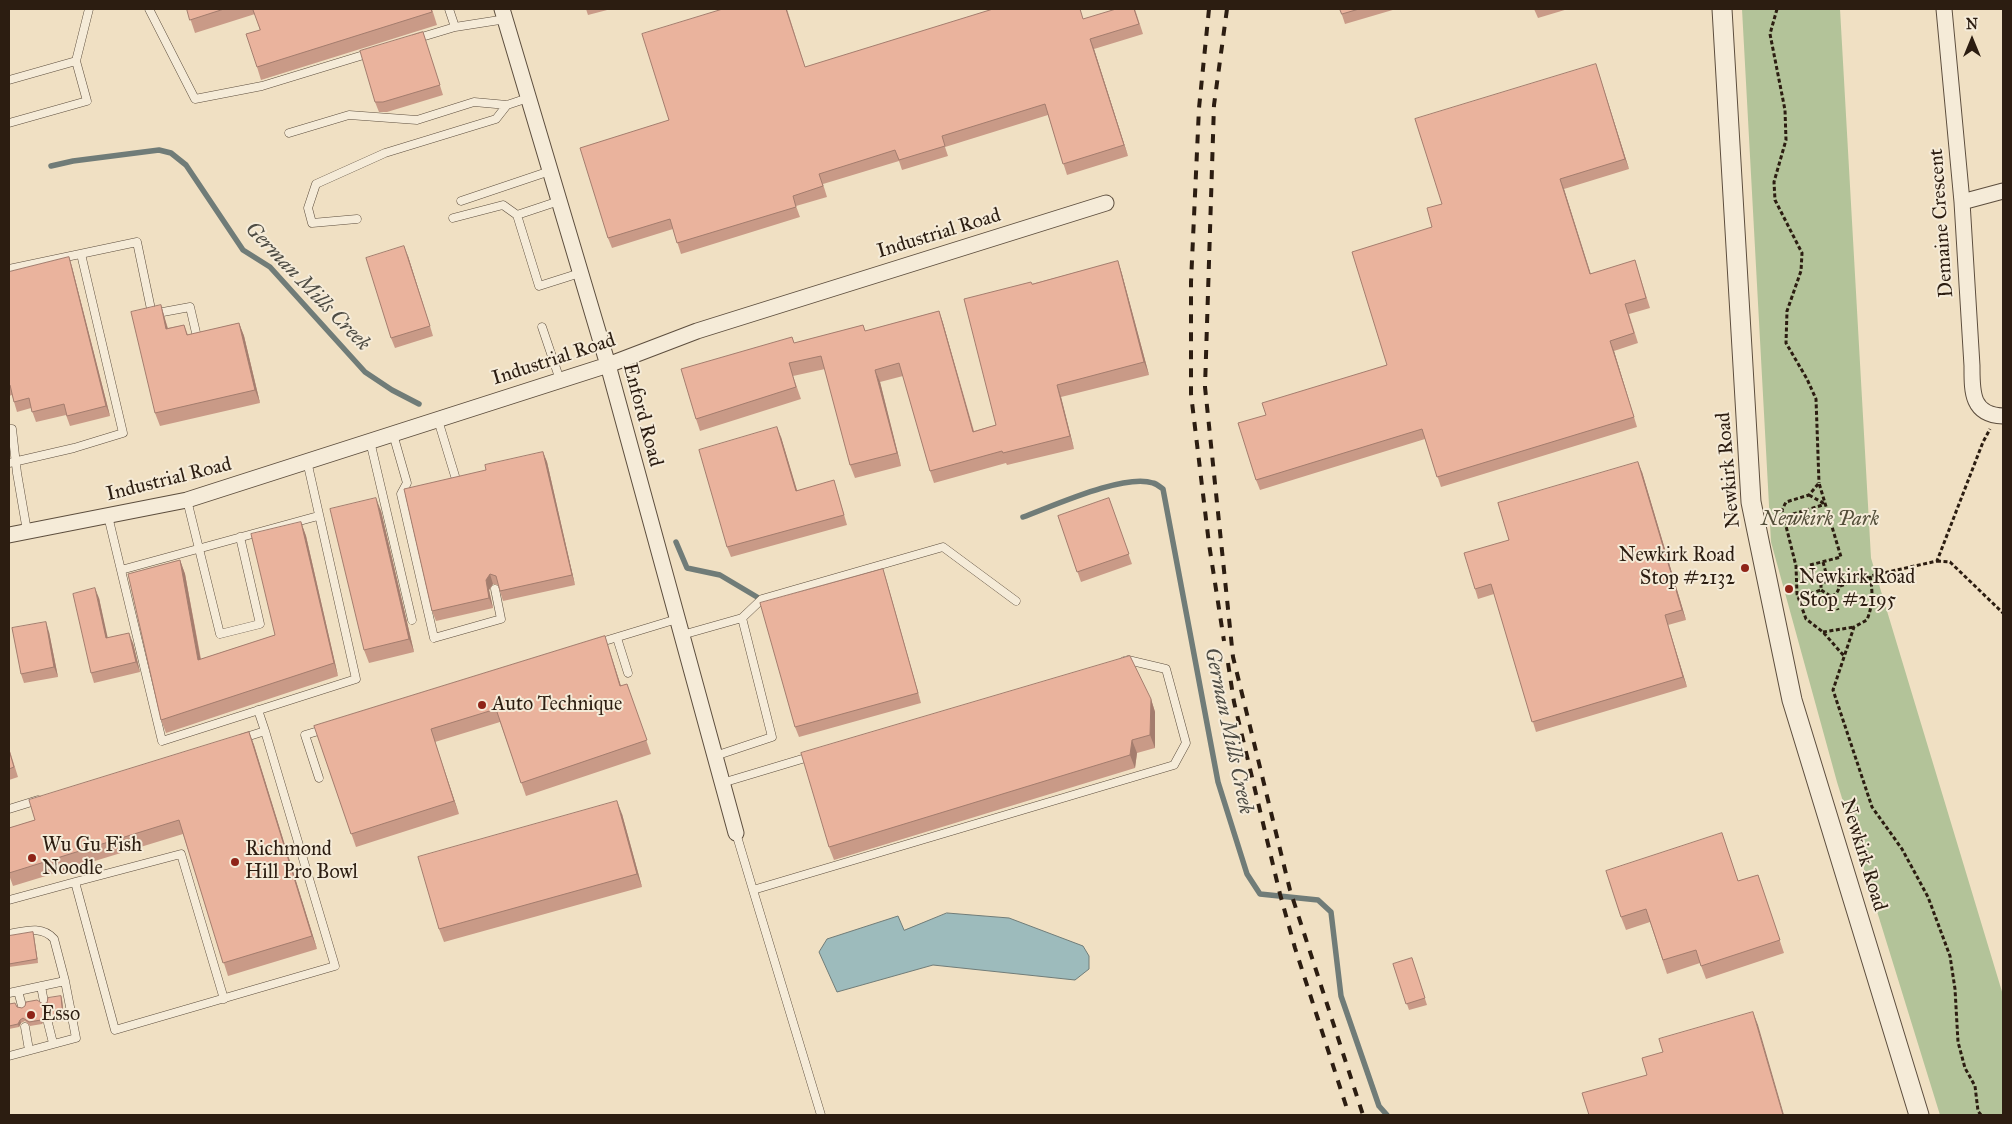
<!DOCTYPE html>
<html>
<head>
<meta charset="utf-8">
<style>
  body { margin:0 }
  #map { position:relative; width:2012px; height:1124px; overflow:hidden; background:#f0e0c3; font-family:"IM FELL Great Primer",serif }
  canvas { display:block }
  .frame { position:absolute; inset:0; border:10px solid #2c1d11; pointer-events:none }
  .north { position:absolute; left:1947px; top:15px; width:50px; height:50px; -webkit-text-stroke:4px #f5ebd8; paint-order:stroke; rotate:0deg; font-size:14px; font-weight:700; line-height:20px; text-align:center; color:#2c1d11 }
  .north::after { content:''; display:block; margin:auto; width:18px; height:22px; background:#2c1d11; clip-path:polygon(50% 0,100% 100%,50% 72%,0 100%) }
</style>
</head>
<body>
<div id="map">
<canvas width="2012" height="1124"></canvas>
<div class="frame"></div>
<div class="north">N</div>
</div>
<script>
const c = document.querySelector('canvas').getContext('2d');
c.lineJoin = 'round';
function fillPath(path, color) {
  c.fillStyle = color;
  c.fill(path, 'evenodd');
}
function stroke(path, color, width, dash) {
  c.strokeStyle = color;
  c.lineWidth = width;
  c.lineCap = dash ? 'butt' : 'round';
  c.setLineDash(dash || []);
  c.stroke(path);
}
function write(font, color, halo, rows, align = 'center') {
  c.font = font + ' "IM FELL Great Primer",serif';
  c.lineWidth = 4;
  c.setLineDash([]);
  c.textBaseline = 'middle';
  c.strokeStyle = halo;
  c.fillStyle = color;
  for (const [text, x, y, turn = 0] of rows) {
    c.save();
    c.translate(x, y);
    c.rotate((+turn || 0) * Math.PI / 180);
    c.textAlign = isNaN(turn) ? turn : align;
    if (halo) c.strokeText(text, 0, 0);
    c.fillText(text, 0, 0);
    c.restore();
  }
}
fillPath(new Path2D(`
  M1742,9H1840L1871,558L2003,995V1115H1940L1837,782L1771,542Z`), '#b3c399');
const water = new Path2D(`
  M947,913L1009,918L1083,946L1089,956V969L1075,980L933,965L837,992L819,952L827,939L898,916L904,930Z`);
fillPath(water, '#9dbbbc');
stroke(water, '#707c78', 1);
stroke(new Path2D(`
  M51,166L73,161L159,150L171,153L186,165L243,250L270,267L365,372L392,390L419,404
  M1023,517C1053,506 1125,473 1153,483C1157,484 1160,487 1163,489L1218,782L1247,874L1260,894L1318,900L1331,912L1341,996L1379,1106L1387,1115
  M676,542L687,568L720,575L757,597`), '#707c78', 5.5);
const service = new Path2D(`
  M149,9L195,99L262,86L370,53
  M449,9L455,27
  M415,39L455,27L506,19
  M9,80L76,61
  M9,123L87,101L76,61L89,9
  M289,133L349,115L417,120L474,102L507,105L528,98
  M461,201L550,171
  M559,201L517,215L539,286L580,273
  M453,218L503,205L517,215
  M357,219L312,223L308,208L316,184L385,153L496,119L507,105
  M9,269L137,242L152,314L190,307L197,337
  M542,327L560,380
  M438,420L455,476
  M9,429H12L17,473L27,531
  M393,434L407,483L401,494L434,638L501,619L495,589
  M370,441L412,620
  M9,463L74,448L123,433L81,254
  M187,500L220,634L260,624L240,537
  M108,516L162,741L356,679L307,461
  M121,570L318,516
  M742,618L762,599L943,547L1016,601
  M682,635L742,618L772,737L715,756
  M617,638L628,673
  M598,643L677,619
  M258,710L265,731
  M319,778L305,735L325,729
  M722,783L812,756
  M9,809L38,800
  M736,833L753,890L1174,765L1186,743L1166,669L1128,660L1124,661
  M75,882L181,854L224,999
  M753,890L821,1115
  M9,900L75,882L115,1030L335,966L265,731L243,738
  M9,934C25,931 42,925 54,939L65,981
  M41,986L44,1002
  M18,991L22,1006
  M9,993L65,981L76,1038L9,1056
  M48,1023L53,1043
  M25,1027L29,1050`);
const minor = new Path2D(`
  M502,9L608,365L736,833
  M1944,9L1962,202L1972,366C1972,391 1971,415 2003,416
  M1962,202L2003,191
  M9,535L187,500L608,365L697,331L1106,203`);
const tertiary = new Path2D(`
  M1722,9L1751,502L1792,700L1919,1115`);
stroke(service, '#5d4e3e', 9);
stroke(minor, '#5d4e3e', 17);
stroke(tertiary, '#5d4e3e', 21);
stroke(new Path2D(`
  M1777,9L1770,34L1785,110L1786,140L1774,182L1775,200L1802,253L1801,271L1787,311L1786,343L1807,379L1816,399L1819,483
  M1809,495L1825,504
  M1793,514L1826,504
  M1937,561L1950,562L2003,613
  M1823,562L1828,580L1821,585V590L1832,597C1838,592 1840,590 1838,582L1828,580
  M1810,565L1841,557L1819,483L1809,495L1786,502L1782,510L1796,566L1797,594L1806,619L1823,632L1844,656
  M1840,586L1870,576
  M1832,597L1835,601L1838,610
  M1798,598L1821,590
  M1823,632L1854,627
  M1981,1115L1978,1111L1975,1086L1965,1068L1958,1042L1955,989L1950,956L1928,897L1902,849L1872,807L1833,690L1854,627L1867,620C1873,604 1873,593 1870,576L1937,561L1983,442L1990,429`), '#2c1d11', 3, [4, 2.5]);
stroke(service, '#f5ebd8', 8);
stroke(minor, '#f5ebd8', 15);
stroke(tertiary, '#f5ebd8', 19);
stroke(new Path2D(`
  M1209,9L1199,108L1191,282V394L1209,544L1224,641
  M1227,9L1214,105L1205,387L1233,657L1290,890L1363,1115
  M1228,663L1234,702L1280,894L1295,948L1349,1115`), '#2c1d11', 4, [9, 9]);
fillPath(new Path2D(`
  M187,9H432L437,25L261,80L257,67L260,30L255,14L195,33Z
  M586,9H611L588,15Z
  M787,9L805,67L1084,19L1135,9L1143,34L1094,49L1128,156L1067,175L1048,115L945,147L948,156L902,170L899,161L823,184L827,197L796,206L800,217L681,254L673,229L612,248L608,238L669,120Z
  M1340,9H1396L1345,24Z
  M1534,9H1568L1538,18Z
  M423,32L443,95L387,112H379L375,102Z
  M1599,74L1629,169L1564,189L1590,274L1638,270L1650,308L1629,314L1638,343L1614,351L1637,427L1441,487L1425,439L1260,490L1256,480L1266,415L1387,365L1432,227L1442,204Z
  M408,256L433,336L395,348L391,338Z
  M69,257L72,267L110,416L70,426L66,415L36,422L31,408L17,412L12,395L9,396V272Z
  M1118,261L1122,274L1149,375L1061,397L1074,449L1007,465L1006,463L934,483L930,471L903,376L880,382L901,466L855,478L850,465L825,369L793,376L801,399L700,431L696,419L795,343L863,325L865,331L939,311L943,323L974,431L996,425L1032,284Z
  M161,305L165,319L168,328L184,325L188,335L239,323L244,336L260,403L160,426L155,413Z
  M781,437L797,490H837L847,525L731,557L727,547Z
  M543,452L547,462L575,585L503,601L498,585L493,584L489,590L493,608L436,621L432,611L486,470Z
  M1642,472L1686,620L1668,625L1687,687L1536,732L1494,594L1478,599L1475,589L1509,540Z
  M1109,498L1132,564L1081,582L1058,516Z
  M381,511L414,652L369,663L364,650Z
  M301,522L306,536L338,676L166,733L161,720L180,560L185,574L201,659L275,635Z
  M883,569L886,579L921,703L799,737L795,727Z
  M99,598L107,638L133,643L140,672L94,683L91,673Z
  M49,632L58,677L24,683L21,674Z
  M605,636L621,686L627,684L651,754L526,796L500,722L435,742L459,814L356,847L314,726Z
  M1151,699L1155,712V748L1137,753L1135,768L834,860L829,847Z
  M249,732L254,745L317,949L228,976L183,834L13,886L9,875V828L35,820Z
  M9,748L18,777L9,780Z
  M622,814L642,887L444,942L439,929Z
  M1722,833L1738,881L1758,875L1784,953L1706,979L1700,963L1667,974L1650,922L1626,930L1621,917Z
  M33,932L38,963L9,967V936Z
  M1412,958L1427,1005L1409,1010L1393,964Z
  M61,996L62,999L64,1021L54,1022L52,1019L47,1017L44,1019L42,1024L30,1026L25,1021L21,1023L19,1027L9,1029V1004L22,1008L43,1004Z`), '#c99a87');
fillPath(new Path2D(`
  M1090,39L1094,49L1128,156L1124,145Z
  M1596,64L1599,74L1629,169L1625,159Z
  M1560,179L1564,189L1594,284L1590,274Z
  M404,246L408,256L433,336L430,326Z
  M69,257L72,267L110,416L106,406Z
  M1118,261L1122,274L1149,375L1144,362Z
  M161,305L165,319L171,342L166,329Z
  M939,311L943,323L977,444L973,432Z
  M239,323L244,336L260,403L255,390Z
  M1610,341L1614,351L1637,427L1634,417Z
  M875,370L880,382L901,466L897,453Z
  M1057,385L1061,397L1074,449L1070,436Z
  M777,427L781,437L800,501L796,491Z
  M543,452L547,462L575,585L572,575Z
  M1638,462L1642,472L1686,620L1682,610Z
  M376,498L381,511L414,652L409,639Z
  M301,522L306,536L338,676L334,663Z
  M180,560L185,574L203,673L198,660Z
  M883,569L886,579L921,703L918,693Z
  M490,574L493,584L489,590L493,608L489,598L486,580Z
  M95,588L99,598L110,648L106,638Z
  M1665,615L1668,625L1687,687L1683,677Z
  M46,622L49,632L58,677L54,667Z
  M129,633L133,643L140,672L136,662Z
  M605,636L609,649L625,699L620,686Z
  M1151,699L1155,712V748L1150,735Z
  M431,729L435,742L459,814L454,801Z
  M249,732L254,745L317,949L312,936Z
  M1132,740L1137,753L1135,768L1130,755Z
  M617,801L622,814L642,887L637,874Z
  M33,932L34,936L38,963L37,959Z
  M61,996L62,999L64,1021L63,1017Z
  M1753,1012L1758,1025L1784,1115H1783Z
  M43,1016L44,1019L42,1024L41,1020Z
  M20,1020L21,1023L19,1027L18,1024Z`), '#a47d6e');
const building = new Path2D(`
  M187,9H224L190,20Z
  M253,9H431L432,12L257,67L246,34L260,30Z
  M723,9H786L805,67L993,9H1080L1083,19L1116,9H1134L1139,24L1090,39L1124,145L1063,164L1045,104L942,136L945,146L899,160L895,150L819,174L823,186L793,196L796,207L677,243L670,219L608,238L580,148L669,120L642,34Z
  M1340,9H1359L1342,14Z
  M423,32L440,85L383,102H375L360,51Z
  M1596,64L1625,159L1560,179L1590,274L1635,260L1646,298L1625,304L1634,333L1610,341L1634,417L1437,477L1422,429L1256,480L1238,423L1266,415L1262,403L1387,365L1352,252L1432,227L1427,208L1442,204L1415,119Z
  M404,246L430,326L391,338L366,258Z
  M69,257L106,406L67,416L64,404L32,412L29,398L14,402L10,385H9V272Z
  M1118,261L1144,362L1057,385L1070,436L1003,453L1002,451L930,471L899,363L875,370L897,453L850,465L821,356L789,363L796,387L696,419L681,369L792,337L794,343L863,325L865,331L939,311L973,432L996,425L964,299L1031,282L1032,284Z
  M161,305L166,329L184,325L187,335L239,323L255,390L155,413L131,312Z
  M777,427L796,491L834,480L844,515L727,547L699,450Z
  M543,452L572,575L500,591L496,576L490,574L486,580L489,598L432,611L404,489L486,470L485,465Z
  M1638,462L1682,610L1665,615L1683,677L1532,722L1491,584L1475,589L1464,553L1509,540L1498,503Z
  M376,498L409,639L364,650L330,509Z
  M1109,498L1129,554L1077,572L1058,516Z
  M301,522L334,663L161,720L128,574L180,560L198,660L275,635L251,534Z
  M883,569L918,693L795,727L760,603Z
  M95,588L106,638L129,633L136,662L91,673L73,594Z
  M46,622L54,667L21,674L12,628Z
  M605,636L620,686L627,684L647,740L521,783L496,709L431,729L454,801L351,834L314,726Z
  M1130,656L1151,699L1150,735L1132,740L1130,755L829,847L801,753Z
  M249,732L312,936L223,963L179,820L9,873V828L35,820L29,800Z
  M9,750L14,767L9,769Z
  M617,801L637,874L439,929L418,857Z
  M1722,833L1738,881L1758,875L1780,940L1701,966L1696,950L1663,960L1646,909L1621,917L1606,871Z
  M33,932L37,959L9,964V936Z
  M1412,958L1425,998L1406,1004L1393,964Z
  M61,996L63,1017L52,1019L50,1015L46,1014L43,1016L41,1020L29,1022L23,1018L20,1020L18,1024L9,1026V1004L15,1003L17,1007L22,1008L25,1006L26,1002L37,1000L43,1004L47,1003L48,998Z
  M1753,1012L1783,1115H1589L1582,1093L1647,1075L1642,1058L1663,1052L1659,1039Z`);
fillPath(building, '#eab39d');
stroke(building, '#a47d6e', 1);
for (const [x, y, r, color] of [
  [1745,568,5,"#8f2418"],
  [1789,589,5,"#8f2418"],
  [482,705,5,"#8f2418"],
  [32,858,5,"#8f2418"],
  [235,862,5,"#8f2418"],
  [31,1015,5,"#8f2418"]
]) {
  const dot = new Path2D();
  dot.arc(x, y, r, 0, 2 * Math.PI);
  c.fillStyle = color;
  c.fill(dot);
  stroke(dot, '#f5ebd8', 2);
}
write('20px', '#2c1d11', '#f5ebd8', [
  ["Demaine Crescent",1942,223,-94],
  ["Industrial Road",939,234,-17],
  ["Industrial Road",554,360,-18],
  ["Enford Road",642,415,75],
  ["Newkirk Road",1729,470,-95],
  ["Industrial Road",169,480,-14],
  ["Newkirk Road",1863,855,73]
]);
write('italic 20px', '#544f3a', '#f5ebd8', [
  ["Newkirk Park",1820,520]
]);
write('20px', '#2c1d11', '#f5ebd8', [
  ["Newkirk Road",1735,556,"right"],
  ["Stop #2132",1735,579,"right"],
  ["Newkirk Road",1799,578],
  ["Stop #2195",1799,601],
  ["Auto Technique",492,705],
  ["Wu Gu Fish",42,846],
  ["Noodle",42,869],
  ["Richmond",245,850],
  ["Hill Pro Bowl",245,873],
  ["Esso",41,1015]
], 'left');
write('italic 21px', '#4e4c44', '#f5ebd8', [
  ["German Mills Creek",307,287,46],
  ["German Mills Creek",1228,731,78]
]);
</script>
</body>
</html>
